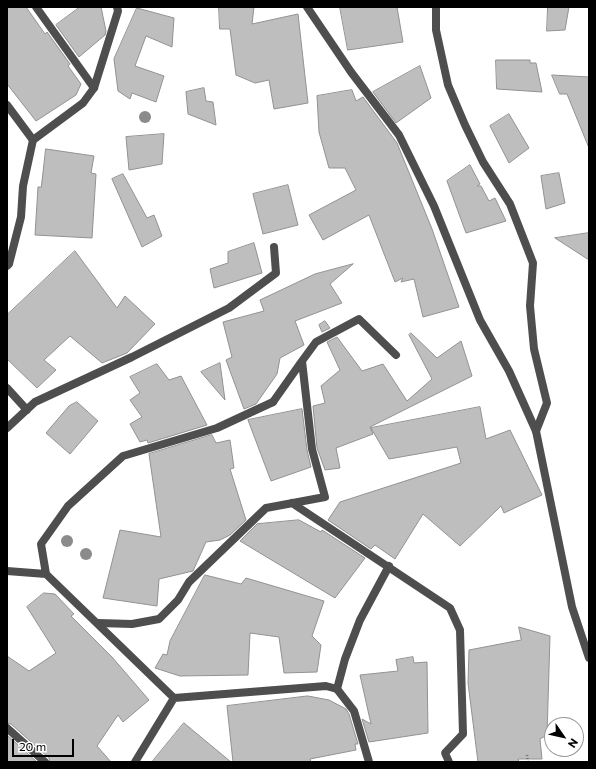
<!DOCTYPE html>
<html>
<head>
<meta charset="utf-8">
<style>
  body { margin:0 }
  #map { position:relative; width:596px; height:769px; overflow:hidden; background:#fff; font-family:Commissioner,sans-serif }
  canvas { display:block }
  .frame { position:absolute; inset:0; border:8px solid #000; pointer-events:none }
  .north { position:absolute; left:544px; top:717px; width:40px; height:40px; box-sizing:border-box; background:#fff; border:1px solid #999; border-radius:50%; rotate:124deg; font-size:11px; font-weight:700; line-height:16px; text-align:center; color:#000 }
  .north::after { content:''; display:block; margin:auto; width:14px; height:18px; background:#000; clip-path:polygon(50% 0,100% 100%,50% 72%,0 100%) }
  .scale { position:absolute; left:12px; top:739px; width:62px; height:18px; box-sizing:border-box; border:2px solid #000; border-top:0; padding-left:5px; font-size:12px; line-height:14px; white-space:nowrap; color:#000; -webkit-text-stroke:3px #fff; paint-order:stroke }
</style>
</head>
<body>
<div id="map">
<canvas width="596" height="769"></canvas>
<div class="frame"></div>
<div class="north">N</div>
<div class="scale">20 m</div>
</div>
<script>
const c = document.querySelector('canvas').getContext('2d');
c.lineJoin = 'round';
function fillPath(path, color) {
  c.fillStyle = color;
  c.fill(path, 'evenodd');
}
function stroke(path, color, width, dash) {
  c.strokeStyle = color;
  c.lineWidth = width;
  c.lineCap = dash ? 'butt' : 'round';
  c.setLineDash(dash || []);
  c.stroke(path);
}
const building = new Path2D(`
  M7,7H26L45,34L47,32L70,64L68,66L81,84L76,95L36,121L7,84Z
  M80,7H101L106,31L105,35L79,57L56,25Z
  M219,7H254L252,24L298,14L308,103L274,109L269,80L255,83L236,75L230,29H220Z
  M340,7H397L403,42L348,50Z
  M548,7H569L565,30L547,31Z
  M137,8L174,18L172,47L146,36L135,66L164,76L156,102L132,93L130,99L118,91L114,59Z
  M496,60H530V63H536L542,92L497,89Z
  M420,66L431,98L396,123L373,92Z
  M552,75L589,77V148L567,94H560Z
  M204,88L206,101L213,102L216,125L188,114L186,92Z
  M352,90L356,101L363,97L397,143L432,229L459,307L423,317L414,279L401,282L403,278L395,282L369,215L323,240L309,215L356,190L345,168H329L319,132L317,96Z
  M509,114L529,148L509,163L490,126Z
  M164,134L162,164L129,170L126,137Z
  M46,149L94,156L91,173L96,174L92,238L35,235L38,187H41Z
  M470,165L480,184L477,186H481L489,201L495,198L506,221L466,233L447,181Z
  M559,173L565,203L546,209L541,176Z
  M123,174L147,218L154,215L162,236L142,247L112,179Z
  M288,185L298,225L263,234L253,194Z
  M589,233V260L555,238Z
  M254,243L262,273L214,288L210,269L228,263V252Z
  M75,251L117,308L125,296L155,324L127,353L102,363L70,336L44,360L56,370L37,388L7,359V315Z
  M353,264L330,284L342,303L295,321L304,345L280,358L277,374L256,404L244,409L226,360L232,357L223,322L264,311L260,300L315,274Z
  M325,321L330,328L322,332L319,325Z
  M411,333L437,358L461,341L472,376L370,427L373,434L336,448L340,468L325,470L317,448L313,406L325,403L321,386L340,370L327,342L337,337L362,371L383,364L407,401L432,379L409,335Z
  M220,363L225,400L201,372Z
  M157,364L169,380L181,376L207,425L148,443L147,440L140,442L130,424L142,417L130,400L140,393L130,377Z
  M77,402L98,421L70,454L46,433L69,406Z
  M480,407L486,439L510,430L542,495L504,513L501,506L460,546L423,514L395,559L375,545L371,549L328,520L340,502L461,463L457,447L389,459L371,428Z
  M302,409L307,450L311,467L271,481L248,420Z
  M212,435L216,443L230,440L234,468L230,469L246,520L230,535L220,540L206,542L193,571L159,579L157,606L103,598L120,530L161,537L149,454Z
  M299,520L321,532L322,530L365,558L335,598L240,541L257,524Z
  M205,575L241,584L246,578L324,601L312,636L321,645L317,672L284,673L279,637L250,633L248,675L180,676L155,668L163,654L167,655L170,641Z
  M44,593L55,594L74,614L71,616L112,657L149,700L123,722L118,715L97,746L111,762H50L49,758L11,724L7,723V656L29,671L56,653L27,607Z
  M519,627L550,636L547,735L540,739L542,759H518L519,762H478L468,683L469,650L521,640Z
  M413,657L414,663L427,662L428,733L369,742L362,719L371,724L360,675L398,671L396,660Z
  M308,696L329,700L346,709L349,714L358,744H355L356,750L310,759L311,762H233L227,706Z
  M184,723L231,762H152Z
  M7,735L37,762H7Z`);
fillPath(building, '#bebebe');
stroke(building, '#929292', 1);
stroke(new Path2D(`
  M527,755L528,762`), '#707070', 2.5, [1, 2]);
stroke(new Path2D(`
  M36,7L94,88
  M436,7V30L448,85L465,125L483,162L510,204L533,263L530,306L534,349L547,403L536,431
  M7,105L33,140
  M302,361L316,342L359,319L396,355
  M292,503L450,608L460,630L463,734L445,753L449,762
  M98,623L132,624L159,619L178,600L189,582L266,508L325,497L312,449L302,361L273,402
  M337,689L345,659L360,620L389,566`), '#4e4e4e', 8);
stroke(new Path2D(`
  M307,7L351,72L399,135L434,206L480,320L509,371L536,431L572,607L589,658
  M7,266L9,264L21,217L23,186L33,140L83,103L94,88L118,11L117,7
  M7,388L27,410
  M7,428L35,402L132,357L229,308L276,273L274,247
  M7,571L46,574L174,698L326,686L337,689L354,711L369,762
  M46,574L41,544L68,506L123,456L217,428L273,402
  M7,728L45,762
  M135,762L174,698`), '#4e4e4e', 8);
c.fillStyle = '#8b8b8b';
for (const [x, y] of [
  [145,117],
  [67,541],
  [86,554]
]) {
  c.beginPath();
  c.arc(x, y, 6, 0, 2 * Math.PI);
  c.fill();
}
</script>
</body>
</html>
